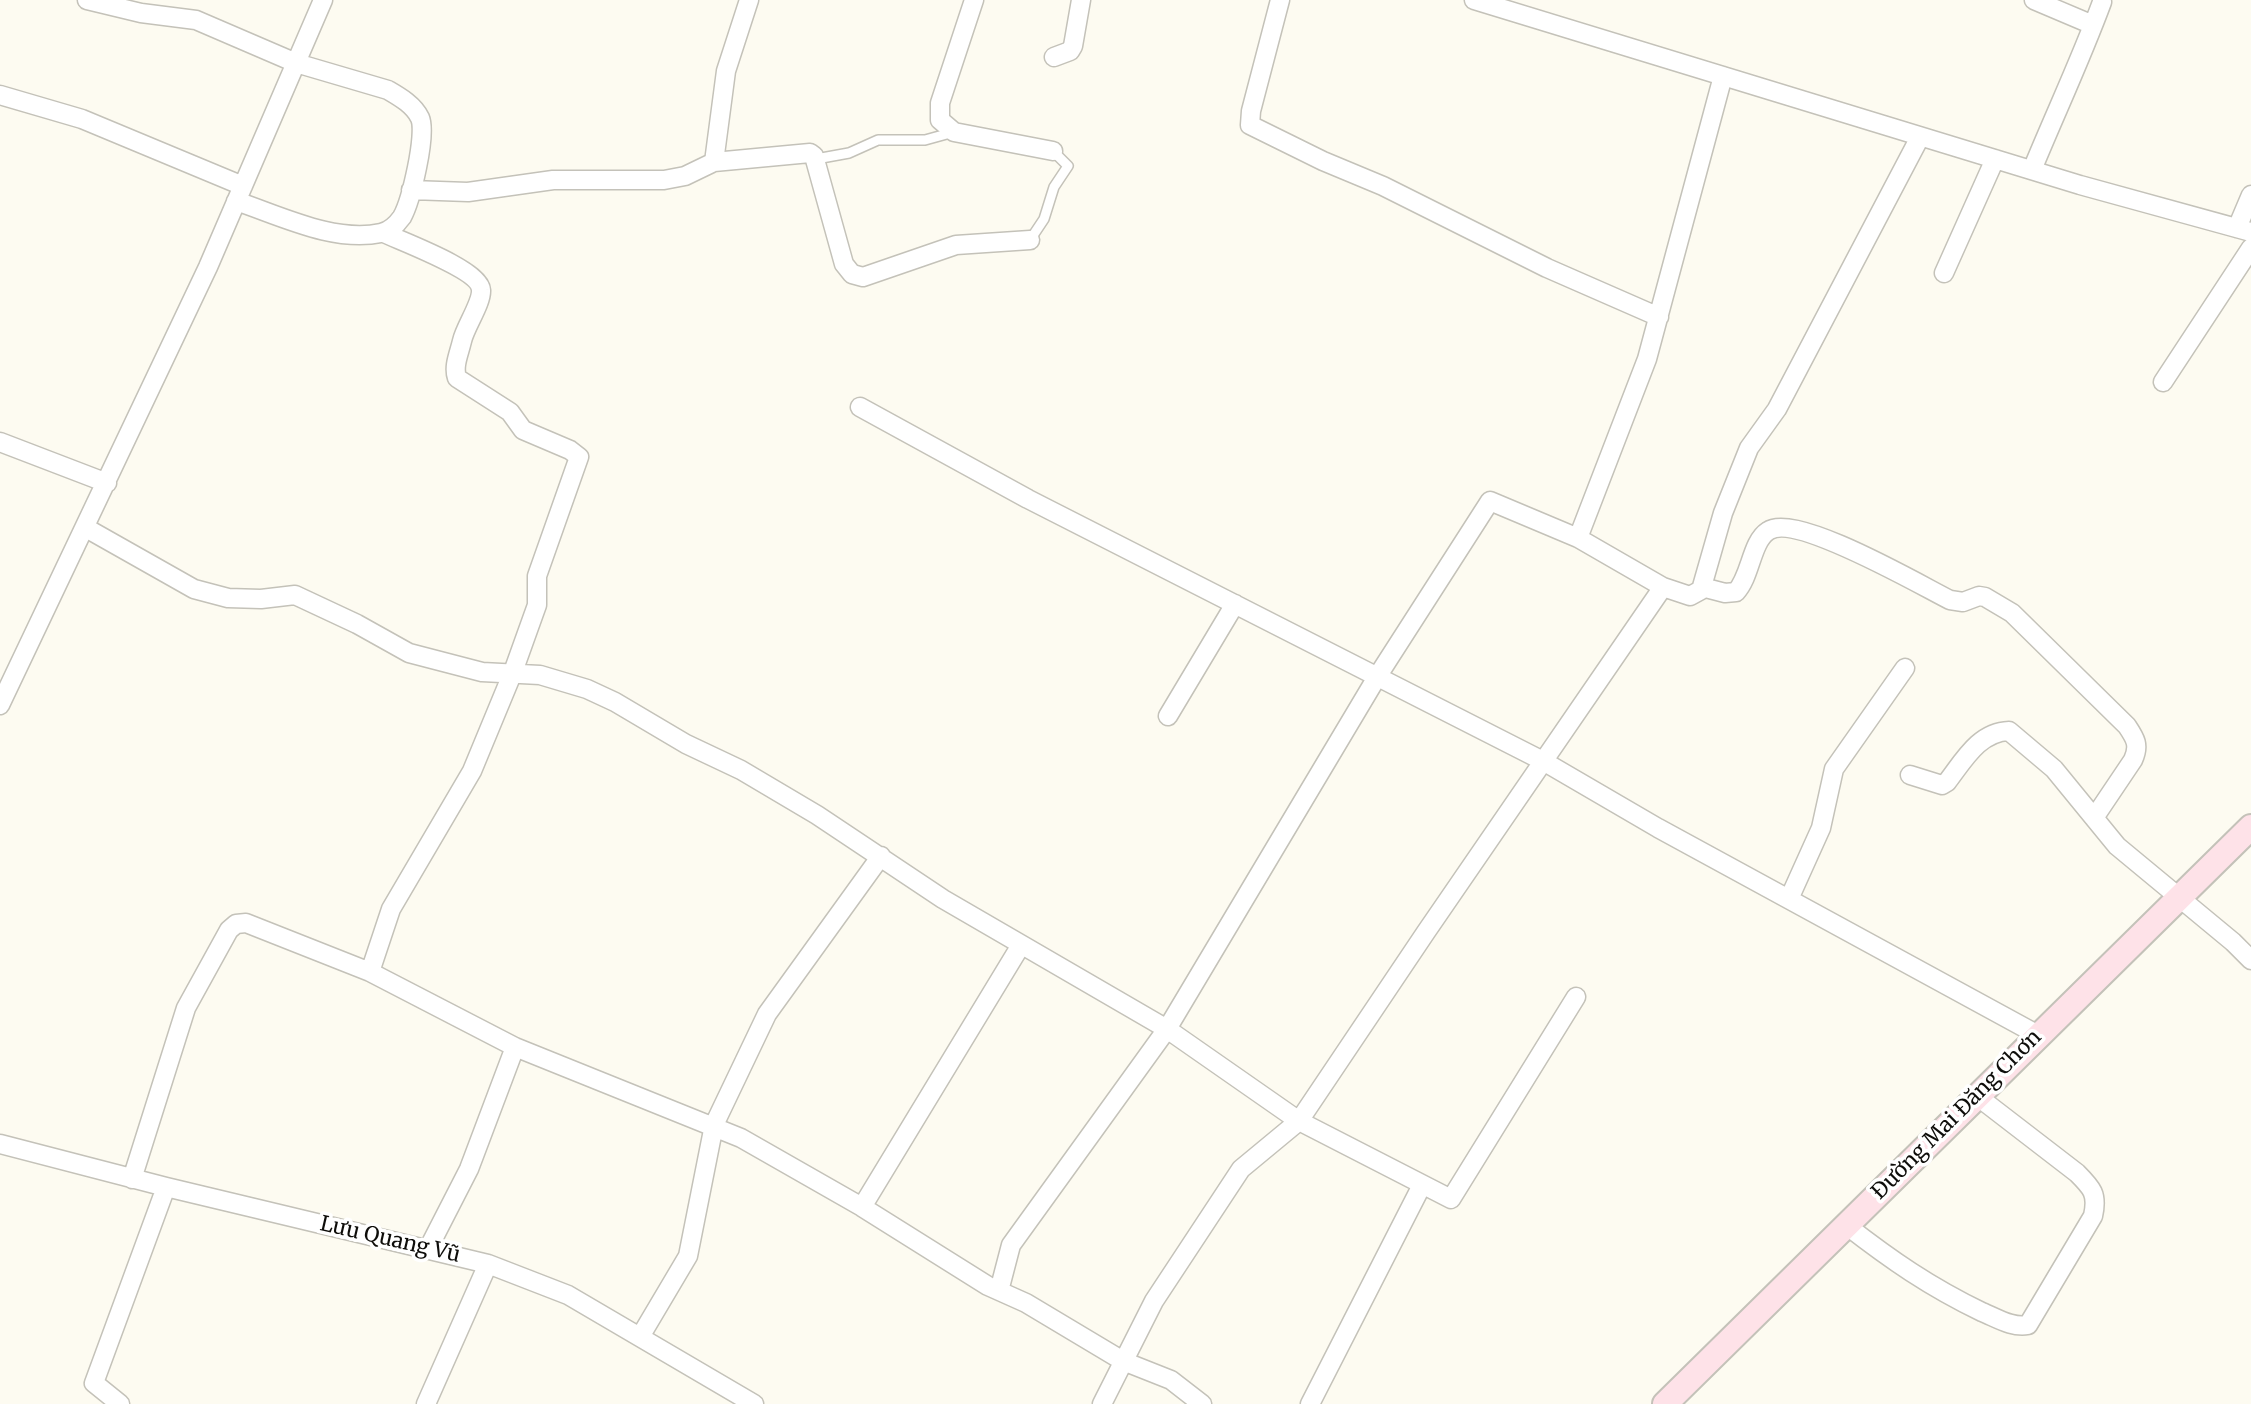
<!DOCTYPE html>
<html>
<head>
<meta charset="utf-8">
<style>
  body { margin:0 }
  canvas { display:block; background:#fdfbf1 }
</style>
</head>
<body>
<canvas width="2251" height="1404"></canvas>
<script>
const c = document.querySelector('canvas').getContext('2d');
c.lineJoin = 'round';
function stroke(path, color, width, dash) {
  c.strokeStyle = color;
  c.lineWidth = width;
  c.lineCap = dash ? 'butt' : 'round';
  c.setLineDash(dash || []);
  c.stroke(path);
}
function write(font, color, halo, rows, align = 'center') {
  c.font = font + ' Merriweather,serif';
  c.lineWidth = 7;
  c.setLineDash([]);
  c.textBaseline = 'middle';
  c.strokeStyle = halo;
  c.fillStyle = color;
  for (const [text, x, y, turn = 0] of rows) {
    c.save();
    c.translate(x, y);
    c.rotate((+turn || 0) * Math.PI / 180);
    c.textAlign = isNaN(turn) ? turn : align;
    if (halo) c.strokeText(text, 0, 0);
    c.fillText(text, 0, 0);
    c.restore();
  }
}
const lane = new Path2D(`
  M816,159L849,153L878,140H925L954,132
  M1030,240L1044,219L1054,187L1068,166L1053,151`);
const street = new Path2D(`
  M87,0L141,13L196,20L296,63L388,90C400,97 414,105 420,118C427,134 411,201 402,217C397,224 390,231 381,233C334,243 281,216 236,201
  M974,0L940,103V120L954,132L1053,151
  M1280,0L1251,111L1250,125L1323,161L1383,186L1547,268L1659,317
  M1474,0L2080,185L2251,232
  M2034,0L2093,25
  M1054,57L1070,51L1073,46L1081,0
  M0,95L82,119L243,186
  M714,162L810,153L814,156L844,264L852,274L863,277L956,245L1030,240
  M2032,170C2055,114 2081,59 2102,2
  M411,190L468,192L553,180H664L685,176L714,162L726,71L749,0
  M2237,228L2251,195
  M1944,273L1995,159
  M2163,382L2251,248
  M860,407L1028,499L1543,761L1658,828L2038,1035
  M0,442L107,483
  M86,528L194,589L228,598L261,599L295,595L357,624L409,653L482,672L540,675L587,689L615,702L686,744L741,770L817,815L943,899L1167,1029L1299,1121L1451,1199L1576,997
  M1578,538L1647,359L1723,76
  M1702,587L1725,593L1736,592C1751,576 1751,542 1768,531C1795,512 1920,585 1950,600L1963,602L1979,596L1985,597L2012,613L2127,726C2135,738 2140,745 2133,760L2094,818
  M0,705L208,267L323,0
  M1168,716L1235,604
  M1910,775L1942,785L1947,782C1964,760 1979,732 2009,731L2054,769L2117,846L2233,942L2251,960
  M1789,899L1821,828L1834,769L1905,668
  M370,972L391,909L472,771L513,672L537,605V576L579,457L570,450L523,430L510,412L457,378C453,366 459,354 462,341C465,327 482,303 481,290C480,270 403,242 384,233
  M0,1144L166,1187L488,1264L568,1295L754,1404
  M132,1179L186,1008L229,930L236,924L246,923L370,972L515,1047L741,1138L862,1207L988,1286L1026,1303L1123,1361L1171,1380L1202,1404
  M862,1207L1021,945
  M1846,1225C1891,1260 1930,1287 1982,1312C1997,1318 2012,1328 2028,1325L2093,1216C2098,1194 2092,1188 2077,1173L1977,1096
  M428,1249L469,1169L515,1047
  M999,1291L1011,1245L1167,1029L1377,677L1490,501L1578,538L1663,587L1690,596L1701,590L1723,513L1749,448L1777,409L1920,137
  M640,1337L688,1256L714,1125L767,1014L881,856
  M120,1404L94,1383L166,1187
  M426,1404L488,1264
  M1102,1404L1154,1301L1241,1169L1299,1121L1426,932L1663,587
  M1310,1404L1422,1185`);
const secondary = new Path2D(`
  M1665,1404L2251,827`);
stroke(lane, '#c4c2b9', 12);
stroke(street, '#c4c2b9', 21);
stroke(secondary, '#c4c2b9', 28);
stroke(lane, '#fff', 9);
stroke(street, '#fff', 18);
stroke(secondary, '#fee2e8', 24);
write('21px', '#0e0d0a', '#fff', [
  ["Đường Mai Đăng Chơn",1957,1115,-45],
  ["Lưu Quang Vũ",390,1240,13]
]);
</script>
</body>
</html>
